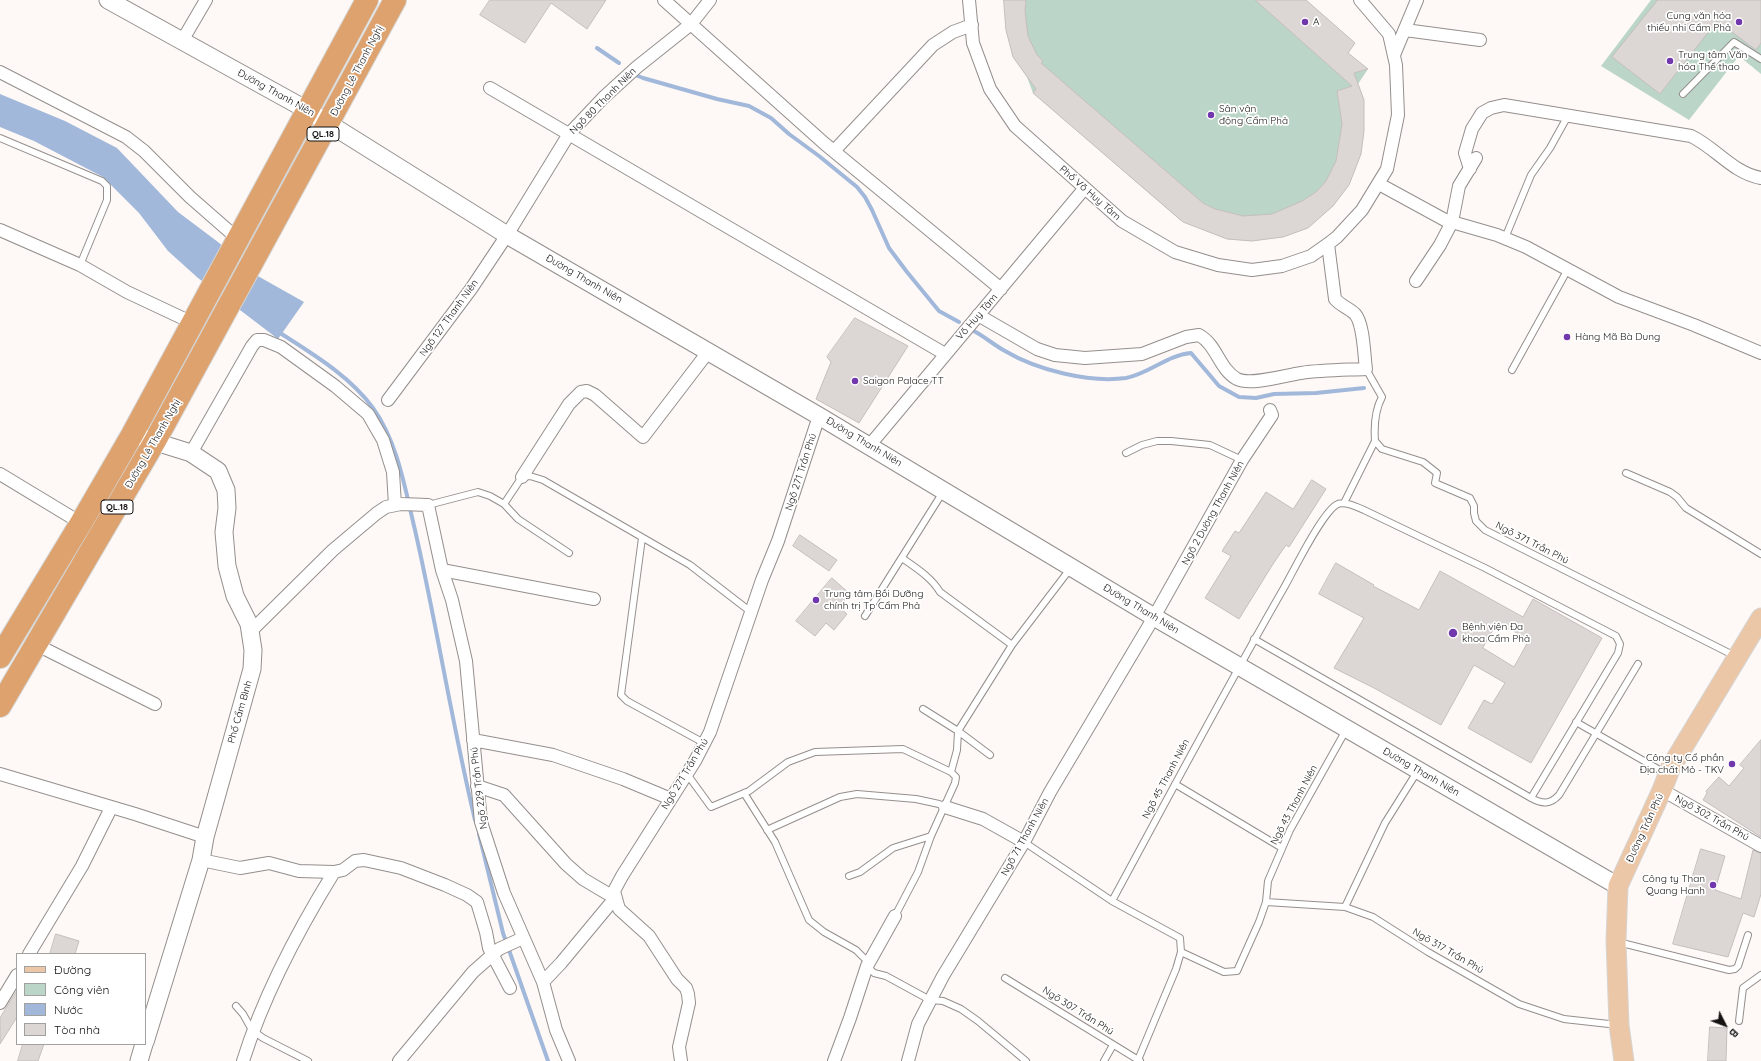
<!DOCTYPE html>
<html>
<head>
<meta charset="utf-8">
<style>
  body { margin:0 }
  #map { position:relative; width:1761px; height:1061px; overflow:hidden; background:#fef9f6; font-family:Quicksand,sans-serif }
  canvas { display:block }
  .legend { position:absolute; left:16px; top:953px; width:130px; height:92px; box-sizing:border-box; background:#fff; border:1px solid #a1a1a0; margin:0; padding:5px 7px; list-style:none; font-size:12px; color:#151312 }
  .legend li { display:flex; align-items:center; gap:8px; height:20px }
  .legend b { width:20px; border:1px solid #a1a1a0 }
  .north { position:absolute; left:1705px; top:1005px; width:40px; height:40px; -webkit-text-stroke:3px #fff; paint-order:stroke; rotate:132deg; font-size:11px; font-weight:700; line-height:16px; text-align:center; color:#151312 }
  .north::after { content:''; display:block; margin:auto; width:14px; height:18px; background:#151312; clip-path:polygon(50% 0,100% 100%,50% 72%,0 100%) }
</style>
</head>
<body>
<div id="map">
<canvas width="1761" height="1061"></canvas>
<ul class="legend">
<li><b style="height:5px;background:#ebc7a8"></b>Đường</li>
<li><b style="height:11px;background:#bbd6c8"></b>Công viên</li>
<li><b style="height:11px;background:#a1b8da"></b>Nước</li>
<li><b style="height:11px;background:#dcd7d5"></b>Tòa nhà</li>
</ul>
<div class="north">B</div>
</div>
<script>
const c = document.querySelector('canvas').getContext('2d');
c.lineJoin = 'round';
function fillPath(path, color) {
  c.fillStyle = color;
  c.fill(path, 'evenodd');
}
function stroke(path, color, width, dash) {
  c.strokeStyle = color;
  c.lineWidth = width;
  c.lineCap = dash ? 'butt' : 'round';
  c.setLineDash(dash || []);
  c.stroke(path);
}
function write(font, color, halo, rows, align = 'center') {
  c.font = font + ' Quicksand,sans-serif';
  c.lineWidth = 3.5;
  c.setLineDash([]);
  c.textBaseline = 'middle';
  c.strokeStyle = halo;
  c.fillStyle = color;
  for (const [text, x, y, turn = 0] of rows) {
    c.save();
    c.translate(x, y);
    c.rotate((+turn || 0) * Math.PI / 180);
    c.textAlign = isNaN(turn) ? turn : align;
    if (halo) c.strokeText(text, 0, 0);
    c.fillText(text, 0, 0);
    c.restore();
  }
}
fillPath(new Path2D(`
  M1004,0H1306L1355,43L1348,53L1368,69L1358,84L1364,100V131L1361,154L1349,185L1333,206L1308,228L1283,237L1252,241L1227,239L1180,220L1033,93L1027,77L1013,57L1006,30Z
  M1651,0H1761V74L1739,56L1689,120L1601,66Z`), '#bbd6c8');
fillPath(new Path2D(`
  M0,94L65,121L117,148L178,212L218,242L256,275L304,302L278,339L198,278L168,251L139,213L103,177L34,141L0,127Z`), '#a1b8da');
stroke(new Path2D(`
  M597,48L619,63
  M633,74L643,78L717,99L749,106L771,118L789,134L819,156L857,187L865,197L872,210L889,248L907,272L939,311L959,322
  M277,331C311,353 349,375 373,408C398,443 405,489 415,530C437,626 452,724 475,820
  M974,331C985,337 994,345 1005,351C1037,370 1089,383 1126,378C1149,374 1167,355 1191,353L1219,386L1239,397L1256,398L1274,394L1316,393L1364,388
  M479,834L503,933L548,1061`), '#a1b8da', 4);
const building = new Path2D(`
  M490,0H606L587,29L551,3L525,43L480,15Z
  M1004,0H1026L1025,11L1028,36L1037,55L1043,61L1041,63L1203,203L1215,209L1243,216L1272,214L1302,201L1316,192L1326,181L1336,161L1342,124L1337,91L1352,86L1255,0H1306L1355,43L1348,53L1368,69L1354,73L1364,100V131L1361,154L1349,185L1333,206L1308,228L1283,237L1252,241L1227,239L1183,222L1033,93L1036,89L1013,57L1006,30Z
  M1658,0H1761V43L1756,50L1717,21L1660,94L1612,57Z
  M855,318L908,346L859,423L816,399L831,362L827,357Z
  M1312,480L1326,489L1289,547L1286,545L1273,564L1239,619L1205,598L1231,556L1222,551L1235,531L1239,533L1266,492L1293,509Z
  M800,535L837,560L829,571L793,546Z
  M1336,563L1374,585L1373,586L1419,610L1440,571L1523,617L1533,599L1602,638L1531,763L1468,728L1484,700L1492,704L1505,683L1474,665L1441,725L1374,688L1334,668L1364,618L1319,594ZM1498,622L1529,640L1514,667L1483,648Z
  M832,578L850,594L839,607L847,614L834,630L826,623L815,636L796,621Z
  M1761,740V837L1703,800L1707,793L1706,791L1719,777L1729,786L1744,768L1740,765Z
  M1701,849L1725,856L1715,890L1741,899L1753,850L1761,853V894L1754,917L1743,913L1728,957L1673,944Z
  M56,934L79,941L75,954H50Z
  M17,991V1017L0,1044V1018Z
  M1710,1027L1727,1028L1726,1061H1708Z
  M23,1044H44L38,1061H18Z`);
fillPath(building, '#dcd7d5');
stroke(building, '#c4bfbd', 1);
const lane = new Path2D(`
  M1683,94L1734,42L1761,59
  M0,138L102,181L107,186V200L80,265
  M1505,238L1531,175L1550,148L1565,121L1571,116
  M1366,369L1382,397C1375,410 1374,427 1375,441L1382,449L1423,462L1437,473L1435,483L1470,498L1474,506V513L1476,521L1485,530L1735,656
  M1512,370L1568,269
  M1126,453L1142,445L1157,441H1171L1210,445L1242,460
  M1626,473L1670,492L1677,497L1686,508L1761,554
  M1344,503L1375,441
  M504,504L522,477L530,476L543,480L690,565L751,612
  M428,505L478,492L490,496L504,504L518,519L569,553
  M642,538L621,695L627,701L704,743
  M902,558C916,568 931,577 940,592L1012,645
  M865,616L943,492
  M1254,639L1531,798C1542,804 1550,805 1559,795L1638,664
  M923,709L958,731L990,755
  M1576,722L1665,773
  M951,772L957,750L958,731L1012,645L1070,569
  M687,774L711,807L749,791L788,762L815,752L903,749L951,772L956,777L955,783L931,836L893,848L860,872L849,876
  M1175,784L1282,848
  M744,793L775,842L809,920L824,932L856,950L866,960L867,966L874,973L886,976L930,1000L943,1001L961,1009L978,1021L1026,1061
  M767,830L840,797L857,794L916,799L939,804L945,807
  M1024,842L1112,901L1180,938L1181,952L1176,969L1138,1060
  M1112,901C1169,796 1225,690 1285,586C1295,568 1321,515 1336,505C1343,500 1357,507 1364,510L1485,568L1616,636L1620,644L1618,653L1531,798
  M1266,902L1345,907L1373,917L1428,952L1519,1004L1564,1019L1618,1025
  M1345,907L1385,823L1417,772
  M895,916L918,872L931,836
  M1618,942L1729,970L1735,969L1738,966L1748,935
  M1181,952L1224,972L1237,971L1259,922L1266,902L1268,881L1290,830L1346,730
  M1005,978L1140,1061
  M236,1006L243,1014L252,1030L263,1038L308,1061
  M1739,1021L1743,988L1761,975
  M1104,1061L1113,1045`);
const street = new Path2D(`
  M664,0L825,144L1001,289
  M969,0L973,43L990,89L1015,126L1122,221L1175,252L1218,265L1252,270L1282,266L1311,256L1328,244L1337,237L1362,210L1387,169L1398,115L1396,65L1389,34L1360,0
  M1405,30L1480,40
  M182,41L206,0
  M1394,55L1417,0
  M0,72L126,137L144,151L190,197L238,239
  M490,88L945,354
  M834,151L933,45L953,32L972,25
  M1470,169L1465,153L1472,129L1482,113L1491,108L1504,105L1691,136C1716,148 1733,173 1761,178
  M1379,184L1445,220L1497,235L1526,247L1619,297L1694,325L1761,353
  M0,230L80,265L127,292L193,323
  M1416,281L1440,245L1452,222L1459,186L1476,158
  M978,315L1037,349L1055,355L1085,358L1142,354L1186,337L1199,335C1217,345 1219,369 1237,379C1251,386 1286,375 1301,373C1322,370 1344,370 1366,369C1364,356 1364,324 1355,314C1349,308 1341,306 1335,299L1328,244
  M388,400L471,289L507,235L569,134L603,98L637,67L691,24L710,0
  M869,446L1084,189
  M191,453L252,346L257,340H264L281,347L335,386L368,414L383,440L393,472L395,505
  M0,474L81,523
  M522,477L569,404L581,392L587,391L595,395L643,437L708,352
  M442,570L594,599
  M250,632L333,550L377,513L386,507L401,504L428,505L442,570L452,600L466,661L481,822L504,893L543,982L556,1030L569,1061
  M37,645L155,704
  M473,740L553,755L623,779L671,799
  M0,774L135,814L205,837
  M477,786L504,795L566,864L583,879L615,898L561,963L543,982
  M1662,790L1761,846
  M945,807L983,819L1024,842
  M201,860L240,868L269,863L299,871L334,872L343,870L355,861L364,860L401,868L445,885L467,895L477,902L486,932L489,948L510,988
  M29,954L82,866L111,808
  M0,1003L17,975
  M243,1061C264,994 297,932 334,872
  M399,1061L473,972L499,949L523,938
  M681,1061L679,1047L689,1003L688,994L686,988L677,979L649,936L619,909L614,891L622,876L695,761L710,732L762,580L778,541L819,416
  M834,1061L850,1018L867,966L895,916
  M908,1061L918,1024L943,976L1024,842L1050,792L1154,617L1242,460L1272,415L1270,410`);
const secondary = new Path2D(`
  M108,0L307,110L507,235L819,416L1154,617L1618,886
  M143,438L191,453L218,471L226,490L227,508L224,532L227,566L235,596L249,624L253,650L252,669L205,837L201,860L145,1042
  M139,1061L144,1044`);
const primary = new Path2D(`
  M1624,1061L1619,1025L1616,941L1618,886L1662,790L1671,767L1761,618`);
const highway = new Path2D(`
  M0,657L81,523L132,435L367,0
  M0,706L155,441L395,0`);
stroke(lane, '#948f8d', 8);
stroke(street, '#948f8d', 14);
stroke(secondary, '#948f8d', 19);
stroke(primary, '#d5d5d4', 21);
stroke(highway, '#d5d5d4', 24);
stroke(lane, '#fff', 6);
stroke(street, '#fff', 12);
stroke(secondary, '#fff', 17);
stroke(primary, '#ebc7a8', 19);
stroke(highway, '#dda26e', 22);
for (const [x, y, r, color] of [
  [1305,22,4,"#7137ad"],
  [1739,22,4,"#7137ad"],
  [1670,61,4,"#7137ad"],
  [1211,115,4,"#7137ad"],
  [1567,337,4,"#7137ad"],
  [855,381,4,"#7137ad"],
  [816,600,4,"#7137ad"],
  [1453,633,5,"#7137ad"],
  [1732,764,4,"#7137ad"],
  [1713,885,4,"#7137ad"]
]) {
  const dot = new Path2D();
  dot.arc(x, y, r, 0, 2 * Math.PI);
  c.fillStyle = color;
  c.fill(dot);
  stroke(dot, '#fff', 1.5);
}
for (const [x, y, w] of [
  [323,134,32],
  [117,507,32]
]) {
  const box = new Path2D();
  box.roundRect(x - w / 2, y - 7, w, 14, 3);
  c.fillStyle = '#fff';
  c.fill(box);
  stroke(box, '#151312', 1);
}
write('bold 9px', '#151312', null, [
  ["QL.18",323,134],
  ["QL.18",117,507]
]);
write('10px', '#151312', '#fff', [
  ["Cung văn hóa",1731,16,"right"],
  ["thiếu nhi Cẩm Phả",1731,28,"right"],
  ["A",1313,22],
  ["Trung tâm Văn",1678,55],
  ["hóa Thể thao",1678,67],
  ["Sân vận",1219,109],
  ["động Cẩm Phả",1219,121],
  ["Hàng Mã Bà Dung",1575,337],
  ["Saigon Palace TT",863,381],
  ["Trung tâm Bồi Dưỡng",824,594],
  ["chính trị Tp Cẩm Phả",824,606],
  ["Bệnh viện Đa",1462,627],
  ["khoa Cẩm Phả",1462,639],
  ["Công ty Cổ phần",1724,758,"right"],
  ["Địa chất Mỏ - TKV",1724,770,"right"],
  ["Công ty Than",1705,879,"right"],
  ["Quang Hanh",1705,891,"right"]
], 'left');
write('10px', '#151312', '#fff', [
  ["Đường Lê Thanh Nghị",357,71,-62],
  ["Đường Thanh Niên",276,93,29],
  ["Ngõ 80 Thanh Niên",603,101,-45],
  ["Phố Võ Huy Tâm",1090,193,41],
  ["Đường Thanh Niên",584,279,30],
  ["Võ Huy Tâm",977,317,-49],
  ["Ngõ 127 Thanh Niên",449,318,-54],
  ["Đường Thanh Niên",864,442,31],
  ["Đường Lê Thanh Nghị",153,444,-60],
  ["Ngõ 271 Trần Phú",801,472,-72],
  ["Ngõ 2 Đường Thanh Niên",1213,513,-61],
  ["Ngõ 371 Trần Phú",1532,543,27],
  ["Đường Thanh Niên",1141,609,31],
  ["Phố Cẩm Bình",240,712,-74],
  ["Đường Thanh Niên",1421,772,30],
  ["Ngõ 271 Trần Phú",685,774,-59],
  ["Ngõ 45 Thanh Niên",1166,779,-62],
  ["Ngõ 229 Trần Phú",479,788,-97],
  ["Ngõ 43 Thanh Niên",1294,805,-62],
  ["Ngõ 302 Trần Phú",1712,818,29],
  ["Đường Trần Phú",1645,828,-65],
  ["Ngõ 71 Thanh Niên",1025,837,-61],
  ["Ngõ 317 Trần Phú",1448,951,30],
  ["Ngõ 307 Trần Phú",1078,1011,32]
]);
</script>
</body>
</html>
